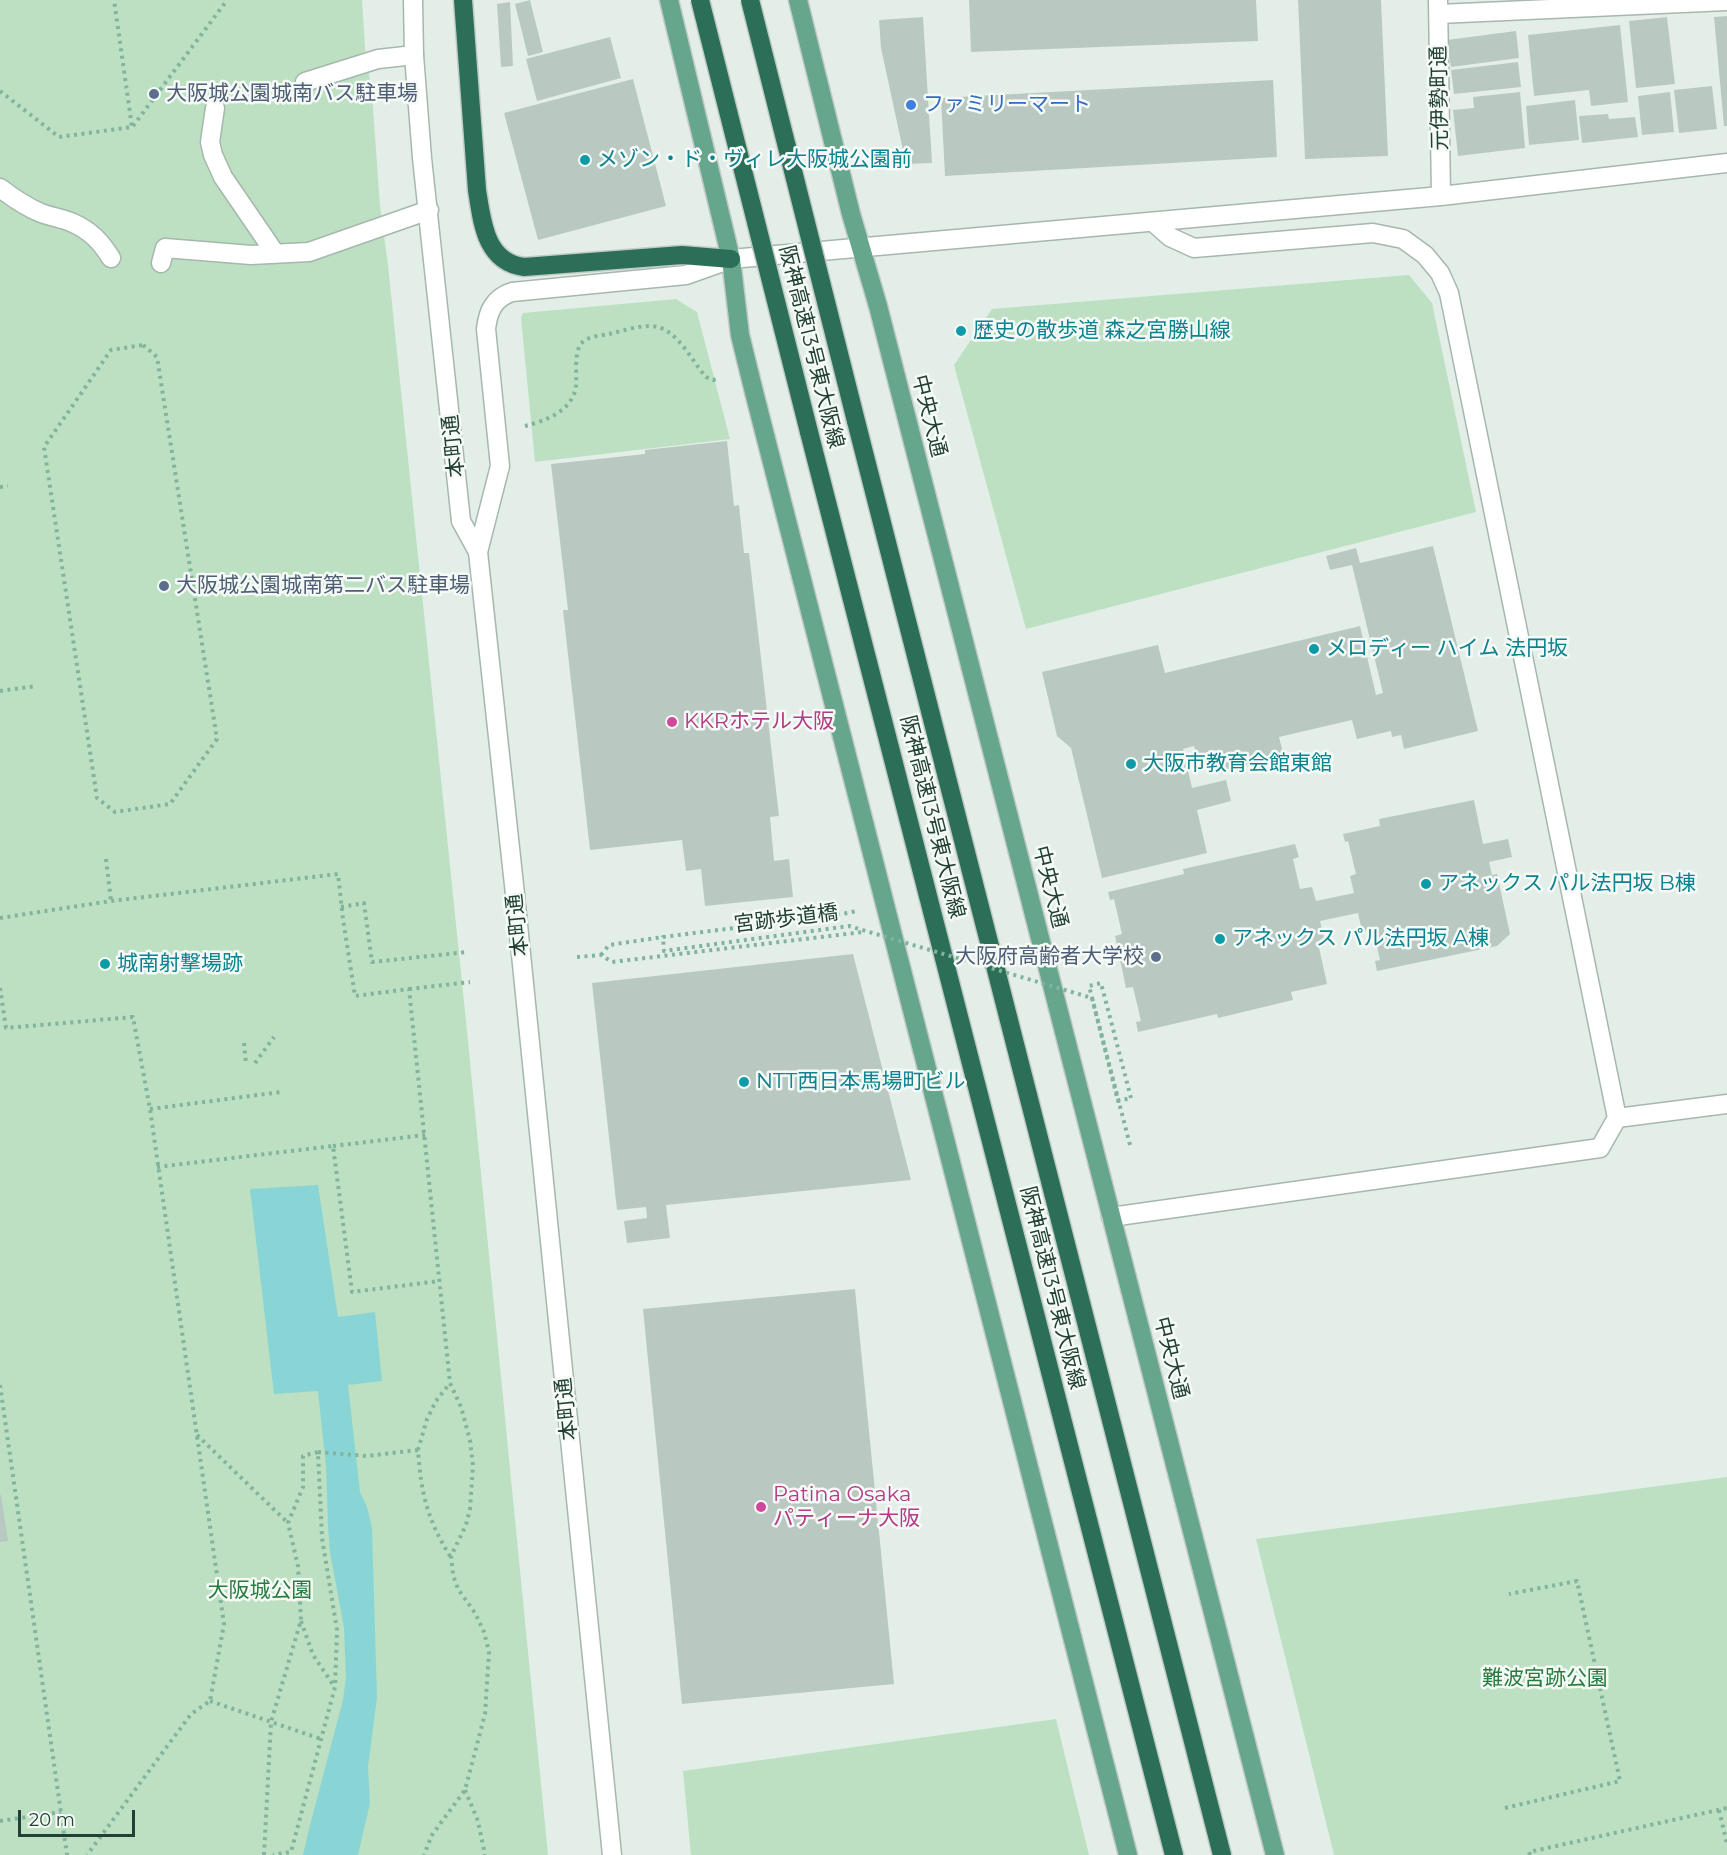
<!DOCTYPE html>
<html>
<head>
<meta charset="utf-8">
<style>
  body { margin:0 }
  #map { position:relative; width:1727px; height:1855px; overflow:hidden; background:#e4eee8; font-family:Montserrat,sans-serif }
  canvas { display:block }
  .scale { position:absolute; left:18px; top:1810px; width:117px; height:27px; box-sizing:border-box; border:3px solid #224134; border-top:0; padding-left:8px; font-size:18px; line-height:21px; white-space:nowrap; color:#224134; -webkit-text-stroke:4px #f5faf7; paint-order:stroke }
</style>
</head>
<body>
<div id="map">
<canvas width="1727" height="1855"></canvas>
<div class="scale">20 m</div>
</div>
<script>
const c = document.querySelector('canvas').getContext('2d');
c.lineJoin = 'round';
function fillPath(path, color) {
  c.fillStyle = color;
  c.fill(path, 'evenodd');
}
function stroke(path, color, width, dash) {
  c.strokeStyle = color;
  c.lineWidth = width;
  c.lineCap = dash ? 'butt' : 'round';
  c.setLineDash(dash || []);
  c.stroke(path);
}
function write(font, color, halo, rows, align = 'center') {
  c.font = font + ' Montserrat,"Noto Sans JP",sans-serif';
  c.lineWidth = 5;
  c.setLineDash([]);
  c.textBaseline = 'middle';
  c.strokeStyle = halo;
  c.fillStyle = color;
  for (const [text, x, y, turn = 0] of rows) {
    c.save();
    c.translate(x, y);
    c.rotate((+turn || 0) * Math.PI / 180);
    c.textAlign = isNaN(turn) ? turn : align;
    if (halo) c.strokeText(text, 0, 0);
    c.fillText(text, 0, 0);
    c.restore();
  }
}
fillPath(new Path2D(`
  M0,0H362L365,48L372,94L380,206L388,265L466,1021L548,1855H0Z
  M1409,275L1432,303L1476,512L1026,629L954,365L992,309Z
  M676,299L697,312L730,439L535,462L521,318L523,313Z
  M1727,1477V1855H1334L1256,1539Z
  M1056,1719L1089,1855H691L683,1771Z`), '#bce0c1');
fillPath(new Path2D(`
  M318,1185L338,1317L375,1312L382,1381L348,1385L360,1492L367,1507L372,1528L377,1697L368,1767L370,1803L358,1855H303L309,1829L343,1700L346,1677L344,1628L330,1552L328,1527L326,1466L318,1391L274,1394L250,1189Z`), '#89d5d6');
fillPath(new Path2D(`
  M530,0L543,52L528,56L515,4Z
  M969,0H1256L1258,41L971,52Z
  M1298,0H1381L1388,156L1305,159Z
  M510,2L513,66L501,67L497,4Z
  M1727,16V126H1724L1714,17Z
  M923,17L932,163L906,164L881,48L879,20Z
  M1667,17L1675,84L1636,88L1629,21Z
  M1620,25L1628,102L1591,106L1589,90L1534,96L1528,35Z
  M1516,31L1519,58L1451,67L1447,40Z
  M610,37L621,78L537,101L526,59Z
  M1518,62L1521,87L1454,94L1451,70Z
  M633,79L666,206L538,240L504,113Z
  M1273,80L1277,157L945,176L941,98Z
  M1712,86L1717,129L1679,133L1674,90Z
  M1520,92L1525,148L1458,156L1453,110L1474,108L1473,97Z
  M1670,92L1674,132L1642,135L1638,96Z
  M1575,100L1579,140L1529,145L1526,106Z
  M1608,114L1609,119L1635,117L1638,137L1582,143L1579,116Z
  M727,441L734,506L739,505L744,553H749L779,816L770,817L774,861L789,859L793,897L705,906L701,869L686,871L682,840L590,850L563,610H568L551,464L645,454V450Z
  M1433,546L1478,731L1404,749L1401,735L1392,737L1391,731L1357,739L1352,720L1279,737L1284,757L1220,772L1214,751L1197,755L1194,746L1183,749L1192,788L1226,780L1231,801L1197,810L1207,853L1102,878L1071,748L1057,736L1042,672L1158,645L1165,673L1360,626L1376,695L1383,693L1352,565L1330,570L1326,556L1356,548L1360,563Z
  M1474,800L1483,844L1508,839L1512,857L1489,862L1492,875L1497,874L1510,934L1497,946L1377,971L1375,961L1380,960L1373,929L1362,931L1358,913L1320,921L1325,941L1318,943L1327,984L1291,992L1293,1000L1218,1018L1217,1014L1138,1032L1136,1022L1141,1021L1133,987L1126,988L1115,936L1122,934L1114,899L1110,900L1108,892L1184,874L1183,869L1295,844L1299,857L1293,859L1300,889L1312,887L1316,901L1354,893L1350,876L1356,874L1348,841L1345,842L1343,834L1380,826L1379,819Z
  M853,954L911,1180L666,1205L670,1238L627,1243L624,1221L647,1218L646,1207L617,1210L592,983Z
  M855,1289L894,1684L682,1704L643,1309Z
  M0,1495H1L8,1541L0,1542Z`), '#b9c9c1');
const service = new Path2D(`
  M305,82L378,59L414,55
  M215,108L210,142L213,155L223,177L275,253
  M0,188C13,198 26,207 41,213C51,217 63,218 73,223C91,231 101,242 111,258
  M161,263L165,248L251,255L309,252L429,210`);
const minor = new Path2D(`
  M1438,0L1441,196
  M1439,14L1727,1
  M478,552L500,466L486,329C488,311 494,298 512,292L686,275L731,259L1441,196L1727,163
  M1617,1118L1727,1104
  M1111,1217L1600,1148L1617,1118L1449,293L1440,273L1425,255L1403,239L1373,233L1194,248L1170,237L1153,222`);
const tertiary = new Path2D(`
  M413,0L414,55L422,158L461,521L478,552L514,885L612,1855`);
const primary = new Path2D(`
  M669,0L731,259L740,335L754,392L1128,1855
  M798,0L851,214L878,306L1275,1855`);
const motorway = new Path2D(`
  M463,0L477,190C482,221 485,262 524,267L682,255L731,259
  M856,421L1222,1855
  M809,432L1174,1855`);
stroke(service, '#a6b7ae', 21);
stroke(minor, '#a6b7ae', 21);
stroke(tertiary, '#a6b7ae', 21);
stroke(primary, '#c1cac6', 21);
stroke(motorway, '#c1cac6', 21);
stroke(new Path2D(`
  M0,91L59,137L132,127L114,0
  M133,126L225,3L224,0
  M143,345L157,357L217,739L170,804L115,812L97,798L44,447L111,350Z
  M525,426C545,421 573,411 576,386C577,373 574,357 580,345C586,336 600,336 609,334C622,331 637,326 650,326C676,326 691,360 706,377L713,380L720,378
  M0,487L8,486
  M0,691L37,686
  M106,859L111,901
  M341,907L364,903L372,962L467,952
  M837,915L857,911
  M0,918L111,901L338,874L343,919L355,996L409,989L450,1383L461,1407L470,1440L473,1466L470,1509L466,1525L451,1556L453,1575L458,1589L475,1613L484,1632L489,1652L485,1714L465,1790L432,1835L424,1855
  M601,955L609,945L663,937
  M577,957L601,955L612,962L863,932
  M0,988L6,1028L133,1017L150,1109L224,1624L210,1701L191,1714L87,1855
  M409,989L470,982
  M244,1043L246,1064
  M255,1063L274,1037
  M150,1109L281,1092
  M1130,1145L1089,986L1101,983L1131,1098
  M333,1146L425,1135
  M157,1167L333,1146L352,1292L439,1281
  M0,1385L67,1855
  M197,1435L288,1523
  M418,1450L427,1419L436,1401L450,1383
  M318,1452L366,1456L418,1450C421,1493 427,1519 450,1556
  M301,1621L313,1655L334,1686
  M210,1701L321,1739
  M465,1790L478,1821L485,1855
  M1505,1808L1620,1781L1577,1581L1509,1594
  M1719,1810L1727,1844
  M0,1821L61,1812
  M264,1855L271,1722L301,1620L298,1566L288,1523L303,1487V1456L318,1452L322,1538L337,1630L335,1687L291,1852L273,1855
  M1530,1855L1529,1852L1727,1808`), '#82b49d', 4, [3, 4.5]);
stroke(service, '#fff', 18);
stroke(minor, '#fff', 18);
stroke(tertiary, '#fff', 18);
stroke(primary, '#66a68d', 18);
stroke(motorway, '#2c6f58', 18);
const motorwayBridge = new Path2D(`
  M700,0L809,432
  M750,0L856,421`);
stroke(motorwayBridge, '#c1cac6', 21, []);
stroke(new Path2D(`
  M837,915L663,937L664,951L849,926L1092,998L1118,1101L1131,1098`), '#82b49d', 4, [3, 4.5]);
stroke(motorwayBridge, '#2c6f58', 18);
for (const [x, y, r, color] of [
  [154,94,6,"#5c6f8a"],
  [911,105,6,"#3f7fe0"],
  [585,160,6,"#0f9aa8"],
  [961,331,6,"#0f9aa8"],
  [164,586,6,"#5c6f8a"],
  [1314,649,6,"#0f9aa8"],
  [672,722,6,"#d1479c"],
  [1131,764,6,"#0f9aa8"],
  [1426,884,6,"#0f9aa8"],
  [1220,939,6,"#0f9aa8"],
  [1156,957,6,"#5c6f8a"],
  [105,964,6,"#0f9aa8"],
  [744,1082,6,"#0f9aa8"],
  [761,1507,6,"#d1479c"]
]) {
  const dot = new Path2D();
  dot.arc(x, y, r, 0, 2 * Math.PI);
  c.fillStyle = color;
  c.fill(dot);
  stroke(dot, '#f5faf7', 2);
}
write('21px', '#4e5e75', '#f5faf7', [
  ["大阪城公園城南バス駐車場",166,94],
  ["大阪城公園城南第二バス駐車場",176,586],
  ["大阪府高齢者大学校",1144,957,"right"]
], 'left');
write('21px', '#224134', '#f5faf7', [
  ["元伊勢町通",1440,98,-91],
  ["阪神高速13号東大阪線",811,347,76],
  ["中央大通",929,416,76],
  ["本町通",454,446,-96],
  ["阪神高速13号東大阪線",932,817,76],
  ["中央大通",1050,887,76],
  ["宮跡歩道橋",786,919,-7],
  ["本町通",518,925,-96],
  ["阪神高速13号東大阪線",1052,1288,76],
  ["中央大通",1171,1358,76],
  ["本町通",567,1409,-96]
]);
write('21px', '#366cbe', '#f5faf7', [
  ["ファミリーマート",923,105]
], 'left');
write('21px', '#0d838f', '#f5faf7', [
  ["メゾン・ド・ヴィレ大阪城公園前",597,160],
  ["歴史の散歩道 森之宮勝山線",973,331],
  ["メロディー ハイム 法円坂",1326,649],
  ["大阪市教育会館東館",1143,764],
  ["アネックス パル法円坂 B棟",1438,884],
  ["アネックス パル法円坂 A棟",1232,939],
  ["城南射撃場跡",117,964],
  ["NTT西日本馬場町ビル",756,1082]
], 'left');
write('21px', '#b23c85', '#f5faf7', [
  ["KKRホテル大阪",684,722],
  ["Patina Osaka",773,1495],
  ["パティーナ大阪",773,1519]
], 'left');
write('21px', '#297b3e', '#f5faf7', [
  ["大阪城公園",260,1591],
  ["難波宮跡公園",1545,1679]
]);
</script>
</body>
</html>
